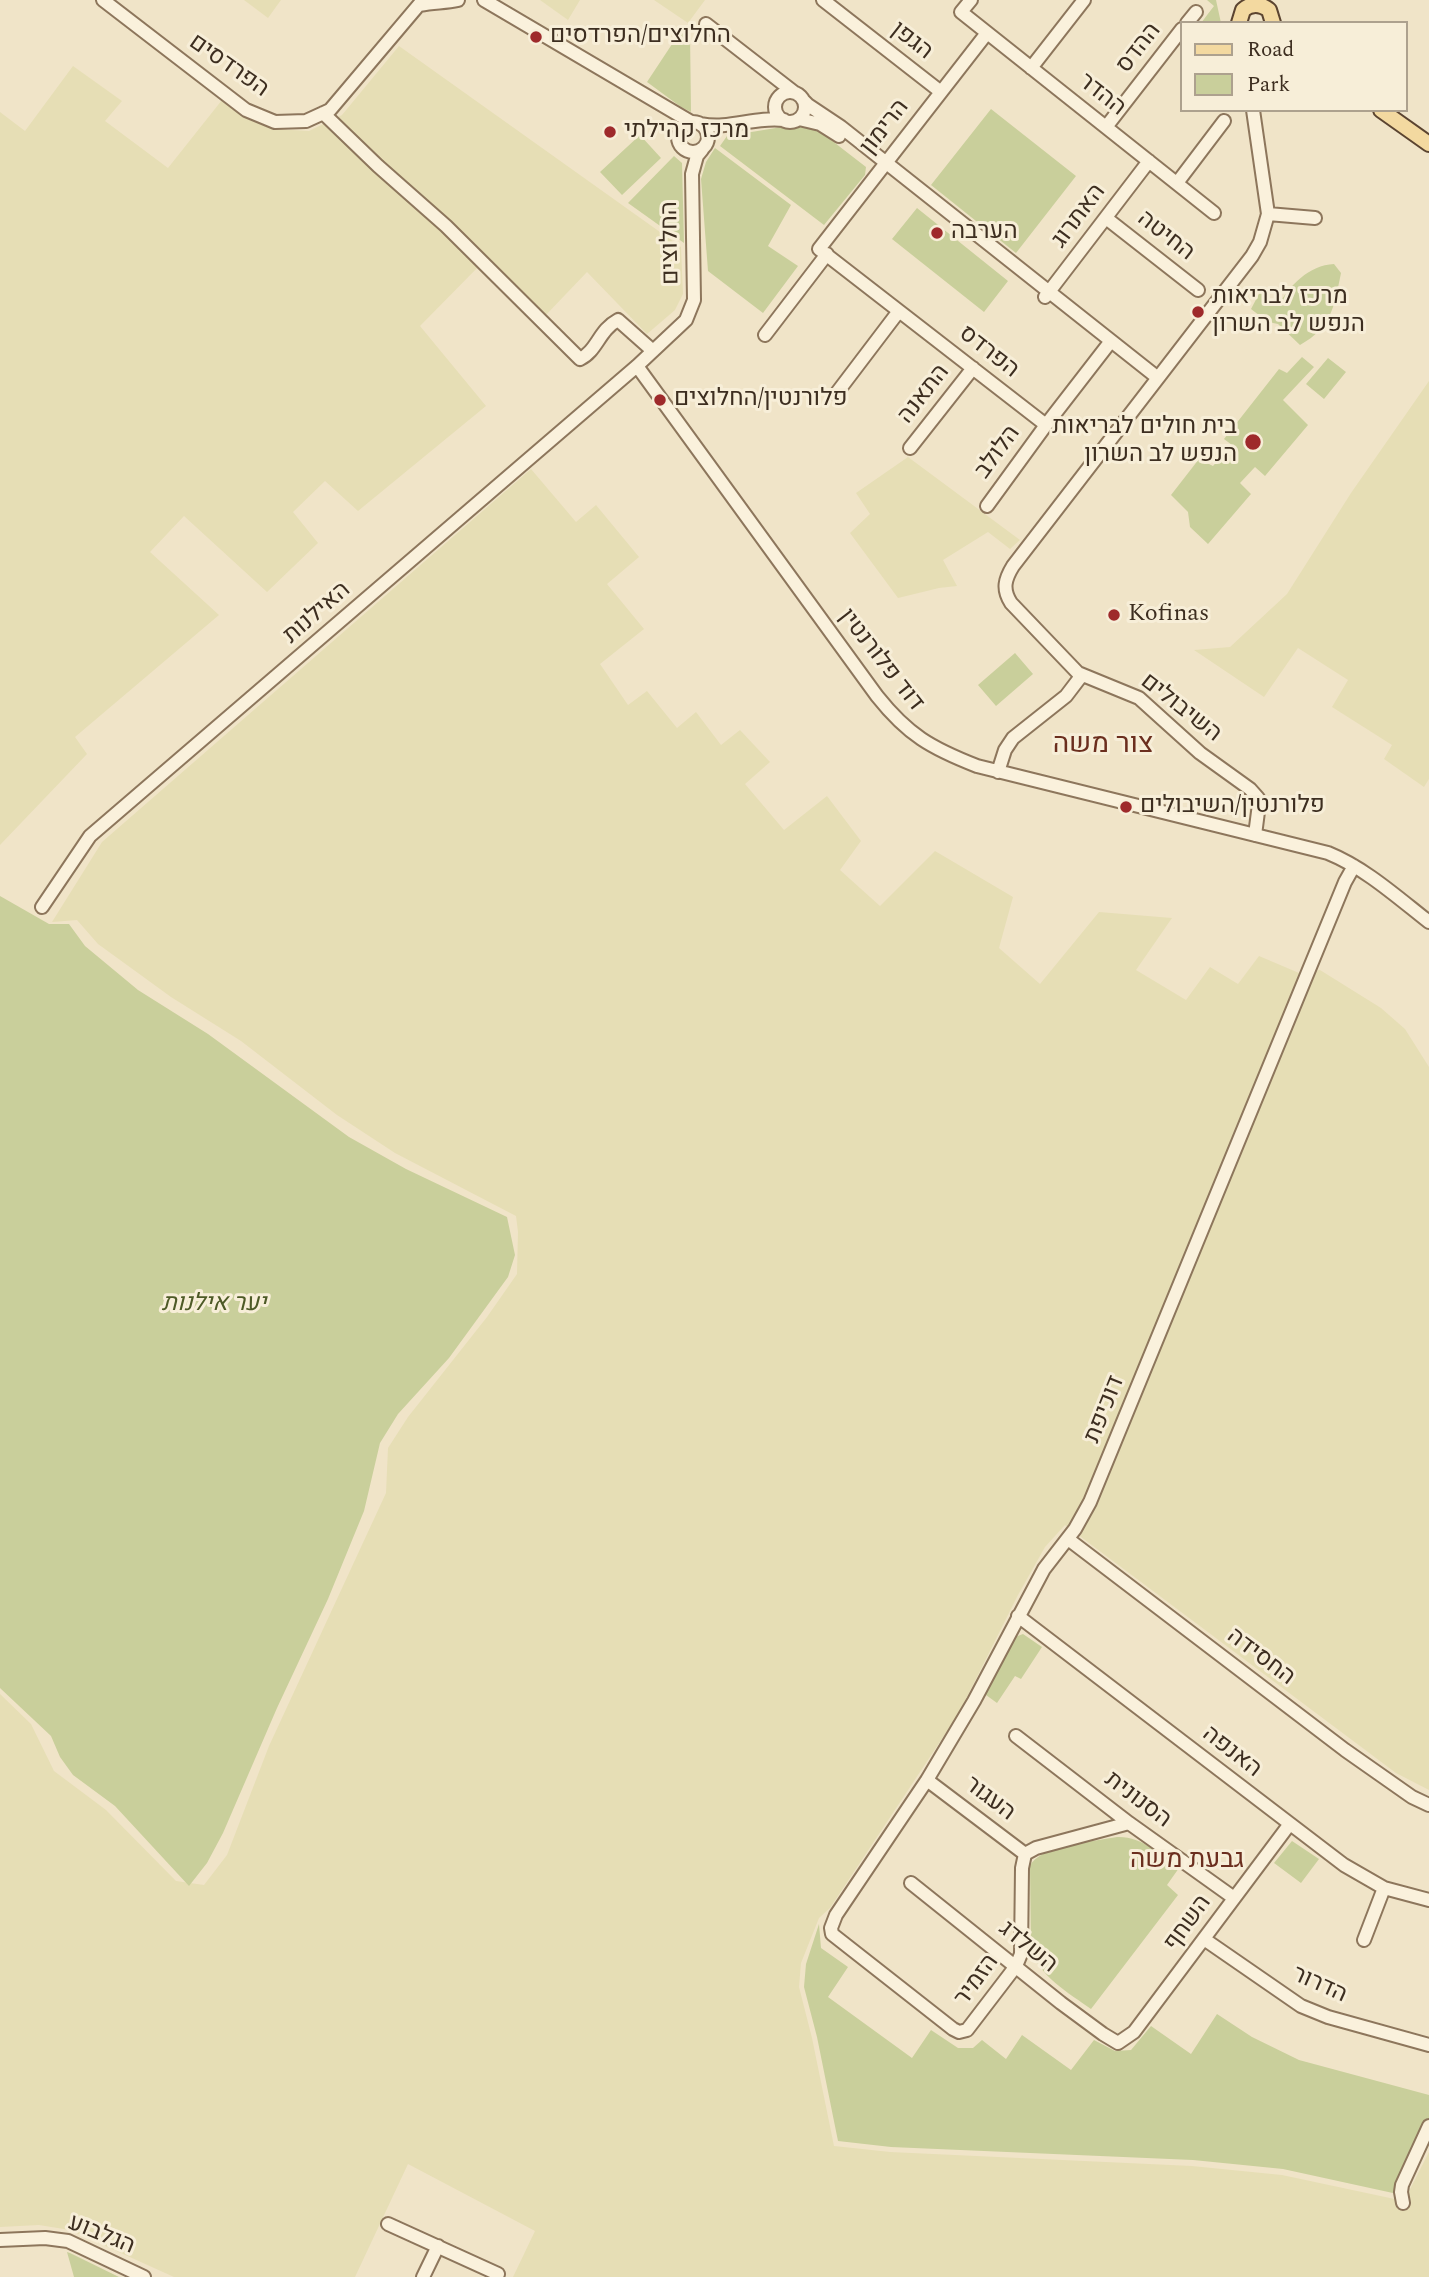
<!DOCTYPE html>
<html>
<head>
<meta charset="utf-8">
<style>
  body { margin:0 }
  #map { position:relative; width:1429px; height:2277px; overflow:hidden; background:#f0e4c8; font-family:Spectral,serif }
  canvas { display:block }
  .legend { position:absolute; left:1180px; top:21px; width:228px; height:91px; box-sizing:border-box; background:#f7eed8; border:2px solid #ada18e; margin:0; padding:9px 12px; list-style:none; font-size:21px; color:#3d2e20 }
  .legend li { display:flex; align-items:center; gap:14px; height:35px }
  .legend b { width:35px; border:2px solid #ada18e }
</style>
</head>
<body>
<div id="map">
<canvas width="1429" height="2277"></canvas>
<ul class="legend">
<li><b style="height:9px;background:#f3d9a0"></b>Road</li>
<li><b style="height:19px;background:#c9cf9b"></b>Park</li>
</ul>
</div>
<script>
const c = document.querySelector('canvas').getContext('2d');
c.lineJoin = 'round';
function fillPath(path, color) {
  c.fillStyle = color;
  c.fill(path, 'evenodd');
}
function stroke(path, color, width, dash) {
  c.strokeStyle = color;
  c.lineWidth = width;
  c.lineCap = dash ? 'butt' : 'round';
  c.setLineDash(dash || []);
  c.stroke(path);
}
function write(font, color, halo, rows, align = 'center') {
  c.font = font + ' Spectral,Heebo,serif';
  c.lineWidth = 6;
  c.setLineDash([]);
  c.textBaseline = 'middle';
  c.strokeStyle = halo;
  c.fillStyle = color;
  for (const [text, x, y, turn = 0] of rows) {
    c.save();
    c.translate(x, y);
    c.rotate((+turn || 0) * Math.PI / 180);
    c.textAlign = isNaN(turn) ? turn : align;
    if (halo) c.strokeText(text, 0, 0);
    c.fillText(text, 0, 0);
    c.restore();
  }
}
fillPath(new Path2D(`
  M244,0H281L268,18Z
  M540,0H580L568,20Z
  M654,0H705L688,23Z
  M399,46L681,247L683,294L675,310L647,334L587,272L544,317L484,261L420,326L486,406L358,511L325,481L293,512L318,543L267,592L184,516L150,552L219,615L75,737L87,754L0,845V112L25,131L73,66L122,101L105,121L168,168L222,100L249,119L274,129L309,131L342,115Z
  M1429,381V779L1424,787L1384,759L1392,745L1332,707L1348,680L1298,648L1264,697L1194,650L1230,647L1287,594L1351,493Z
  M908,457L1020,540L1010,549L988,532L943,560L957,586L939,588L898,598L850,533L870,514L856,493Z
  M531,469L576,522L596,505L639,557L607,584L644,629L600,664L628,705L647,691L677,728L696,712L721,745L740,730L770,762L745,784L784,830L827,796L861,841L840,870L880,906L935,851L1013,897L999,948L1040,984L1099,912L1172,918L1136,970L1186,1000L1210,967L1238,984L1259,956L1299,973L1320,970L1381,1008L1405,1029L1429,1067V1790L1396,1773L1065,1525L1045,1547L1018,1595L959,1713L830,1908L819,1918L801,1963L799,1987L812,2038L834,2146L890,2152L1192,2166L1282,2175L1404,2201L1429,2152V2277H513L535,2231L408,2164L355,2277H174L70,2230L39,2225L0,2227V1694L31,1724L54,1771L106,1810L176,1881L204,1885L227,1855L269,1746L386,1493L388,1448L408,1417L487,1317L517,1274L518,1232L516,1216L395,1153L337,1115L241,1041L171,997L98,944L77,920L52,922L102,842Z`), '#e6deb5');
fillPath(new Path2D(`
  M1207,0H1216L1221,23H1201L1214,6Z
  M682,29L690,33L691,112L681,107L647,82Z
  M991,109L1076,176L1016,253L931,185Z
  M788,126L809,127L822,133L866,167L865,175L824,225L720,146L727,136Z
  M640,135L661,158L622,195L600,172Z
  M715,148L791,205L768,246L798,266L763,313L708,271L701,179L706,162Z
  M674,156L682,163L684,243L628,203Z
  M917,208L1008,281L984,312L892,239Z
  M1334,264L1341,273C1334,307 1332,327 1300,345L1278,324L1268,322L1251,309L1260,292L1278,306C1289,286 1309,265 1334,264Z
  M1302,357L1314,367L1283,400L1308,425L1265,476L1255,467L1240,483L1251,494L1208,544L1190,527L1188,512L1171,495L1199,459L1213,466L1220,458L1223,459L1232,445L1224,439L1279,369L1287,373Z
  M1328,358L1346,372L1324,399L1306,384Z
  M1015,653L1033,674L996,706L978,685Z
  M0,896L49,924H69L85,946L138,990L208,1034L349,1137L406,1169L507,1217L515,1255L508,1277L449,1358L398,1414L380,1443L364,1511L328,1599L277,1708L223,1833L207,1863L189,1886L115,1806L73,1775L60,1757L51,1736L0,1688Z
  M1023,1634L1042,1647L1021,1679L1015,1676L997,1703L986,1695L987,1690L1015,1637Z
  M1117,1837C1142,1836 1159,1854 1179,1868L1167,1885L1178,1895L1091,2009C1069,1993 1038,1976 1031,1948L1030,1866C1038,1846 1096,1841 1117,1837Z
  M1292,1841L1319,1859L1301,1883L1274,1863Z
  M819,1924L821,1948L848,1967L828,1997L912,2058L931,2030L958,2048H973L982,2040L1006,2059L1022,2035L1071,2070L1094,2040L1115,2051L1131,2050L1151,2026L1191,2054L1217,2014L1252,2037L1299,2060L1429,2095V2140L1402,2195L1283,2169L1193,2160L891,2147L838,2141L817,2037L804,1987L806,1964Z
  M67,2252L70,2253L119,2277H74Z`), '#c9cf9b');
const minor = new Path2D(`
  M103,0L246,110L275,122L306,121L330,110L423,0
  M484,0L691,122
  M823,0L941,92
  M971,0L961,12L1214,213
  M420,5C434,2 445,3 458,0
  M1187,23L1196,12
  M706,24L795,93
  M987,33L819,249L1046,425L1111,341
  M1031,68L1084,0
  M775 107a15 15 0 1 1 30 0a15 15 0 1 1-30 0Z
  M803,100L808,105L841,127L1158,378
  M1253,110L1268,214L1260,242L1252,256L1013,566C1005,579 1002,589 1011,603L1078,673L1139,698L1200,753L1250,789L1258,798L1259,804L1255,835
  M323,113L378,166L446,226L580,359C597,351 599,330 618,320L653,351
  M799,119L820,124L839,136
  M678 137a15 15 0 1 1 30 0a15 15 0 1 1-30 0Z
  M701,124C729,130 755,116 784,120
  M1106,127L1182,29
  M1177,183L1224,121
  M1268,214L1315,218
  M1106,218L1198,290
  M1045,297L1149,161
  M765,335L827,254
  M637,366L877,696C908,735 931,748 977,766L1328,853C1365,868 1397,897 1429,922
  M836,394L899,311
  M910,448L973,368
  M987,506L1046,425
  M998,772L1005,750L1013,738L1066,696L1082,675
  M42,907L90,836L637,366L686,320L694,300L692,174L697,156L702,150
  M1068,1539L1345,1750L1412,1797L1429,1805
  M1018,1616L1344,1865L1384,1888L1429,1900
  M1016,1736L1129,1823L1234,1898
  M927,1780L1025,1854
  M1129,1823L1036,1848L1025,1854L1022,1868L1021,1954L1016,1966L967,2030L959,2032L953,2029L832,1934L831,1928L836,1915L927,1780L974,1701L1044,1569L1075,1529L1090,1502L1345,882L1354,866
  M911,1883L1061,2003L1103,2034L1118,2043L1134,2032L1289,1825
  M1204,1939L1301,2006L1328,2017L1429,2045
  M1364,1940L1384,1888
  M1403,2203L1401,2192L1402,2185L1429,2126
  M388,2224L498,2274
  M0,2240L45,2238L68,2241L144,2277
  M423,2277L438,2246`);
const major = new Path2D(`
  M1239,23L1243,10C1251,3 1260,3 1269,10L1273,23
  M1381,110L1429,144`);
stroke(minor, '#8d765c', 16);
stroke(major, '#5b4430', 18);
stroke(minor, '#faf1dc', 12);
stroke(major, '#f3d9a0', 14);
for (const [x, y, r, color] of [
  [536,37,7,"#9e2a2b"],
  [610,132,7,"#9e2a2b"],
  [937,233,7,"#9e2a2b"],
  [1198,312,7,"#9e2a2b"],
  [660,400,7,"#9e2a2b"],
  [1253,442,9,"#9e2a2b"],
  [1114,615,7,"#9e2a2b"],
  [1126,807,7,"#9e2a2b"]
]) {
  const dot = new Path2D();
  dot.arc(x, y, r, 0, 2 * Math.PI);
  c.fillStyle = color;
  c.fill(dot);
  stroke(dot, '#f7eed8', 2.5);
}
write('24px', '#3d2e20', '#f7eed8', [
  ["החלוצים/הפרדסים",550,37],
  ["מרכז קהילתי",624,132],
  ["הערבה",951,233],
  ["מרכז לבריאות",1212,298],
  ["הנפש לב השרון",1212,326],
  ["פלורנטין/החלוצים",674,400],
  ["בית חולים לבריאות",1237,428,"right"],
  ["הנפש לב השרון",1237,456,"right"],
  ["Kofinas",1128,615],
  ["פלורנטין/השיבולים",1140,807]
], 'left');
write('24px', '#3d2e20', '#f7eed8', [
  ["הגפן",911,42,38],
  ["ההדס",1140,49,-52],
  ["הפרדסים",228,67,35],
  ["ההדר",1101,96,38],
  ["הרימון",886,128,-52],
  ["האתרוג",1080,217,-53],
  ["החיטה",1165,237,38],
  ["החלוצים",672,243,-91],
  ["הפרדס",988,353,38],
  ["התאנה",925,395,-52],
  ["הלולב",999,453,-54],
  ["האילנות",318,614,-41],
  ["דוד פלורנטין",880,661,52],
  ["השיבולים",1180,709,38],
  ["דוכיפת",1106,1410,-68],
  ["החסידה",1260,1658,37],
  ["האנפה",1231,1753,38],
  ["העגור",989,1800,37],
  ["הסנונית",1137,1801,37],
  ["השחף",1189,1924,-54],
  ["השלדג",1027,1948,39],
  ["הזמיר",978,1981,-54],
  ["הדרור",1319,1986,24],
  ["הגלבוע",101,2236,22]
]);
write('italic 24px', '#4d5a26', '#f7eed8', [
  ["יער אילנות",214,1305]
]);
write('26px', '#6b2e1e', '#f7eed8', [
  ["גבעת משה",1187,1862]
]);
write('28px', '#6b2e1e', '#f7eed8', [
  ["צור משה",1103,747]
]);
</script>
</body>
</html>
